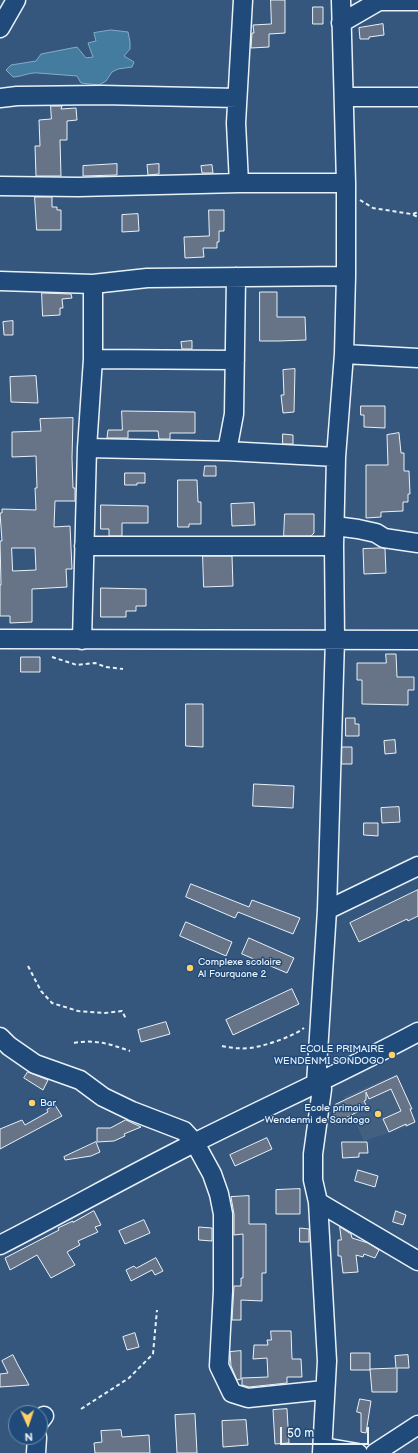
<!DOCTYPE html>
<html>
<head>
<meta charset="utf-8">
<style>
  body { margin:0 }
  #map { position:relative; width:418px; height:1453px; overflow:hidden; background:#35577e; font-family:"Balsamiq Sans",sans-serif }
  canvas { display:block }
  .north { position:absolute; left:8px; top:1405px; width:40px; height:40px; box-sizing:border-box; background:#1f4a7a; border:1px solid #6f8dac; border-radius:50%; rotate:177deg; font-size:11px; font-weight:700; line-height:16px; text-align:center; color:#e8f1f8 }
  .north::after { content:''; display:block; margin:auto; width:14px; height:18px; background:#ffd166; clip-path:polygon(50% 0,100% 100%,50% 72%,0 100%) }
  .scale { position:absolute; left:280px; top:1427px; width:89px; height:18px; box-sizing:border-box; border:2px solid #e8f1f8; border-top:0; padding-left:5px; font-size:12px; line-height:14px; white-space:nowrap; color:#e8f1f8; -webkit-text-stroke:3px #1f4a7a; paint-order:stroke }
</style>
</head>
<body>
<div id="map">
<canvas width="418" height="1453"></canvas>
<div class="north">N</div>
<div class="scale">50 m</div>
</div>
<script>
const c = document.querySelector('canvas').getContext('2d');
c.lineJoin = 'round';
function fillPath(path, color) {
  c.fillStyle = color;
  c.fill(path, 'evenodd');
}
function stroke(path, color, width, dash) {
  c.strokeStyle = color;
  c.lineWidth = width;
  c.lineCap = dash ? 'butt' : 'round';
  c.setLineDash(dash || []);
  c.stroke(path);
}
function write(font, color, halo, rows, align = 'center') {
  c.font = font + ' "Balsamiq Sans",sans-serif';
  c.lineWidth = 3;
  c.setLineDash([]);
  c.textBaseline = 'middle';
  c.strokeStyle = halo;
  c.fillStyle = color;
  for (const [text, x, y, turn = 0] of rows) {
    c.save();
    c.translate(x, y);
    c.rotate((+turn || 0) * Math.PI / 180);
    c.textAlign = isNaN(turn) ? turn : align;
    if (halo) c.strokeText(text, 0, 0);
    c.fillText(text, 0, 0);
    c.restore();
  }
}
fillPath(new Path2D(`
  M397,1074L416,1122L409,1126L364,1141L344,1097Z`), '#446081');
const water = new Path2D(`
  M111,30L128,32L130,42V49L124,56L134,62L132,67L118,69L112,72L106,81L99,85L81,83L77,76C64,75 51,74 38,73C30,72 21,77 13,77L6,70L11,65L36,61L41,54L77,47L86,58L93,57L88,43L96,41L94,33Z`);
fillPath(water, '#447ca0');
stroke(water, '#86abc3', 1);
const building = new Path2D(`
  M271,0H285V33L269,34V47L251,48L252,33H254L253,25L271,24Z
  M313,7H323V24H313Z
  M383,24L384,35L369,37V39H360L359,28Z
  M51,106H62L61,109L76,108L77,120L67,121V140H60L61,176H36L35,146H40L39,120L51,119Z
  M117,164V175L83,176V166Z
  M159,164V174L148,175L147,165Z
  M212,165L213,173H202L201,166Z
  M35,197H52V207H57V210H61V230H37Z
  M209,210H224V231H219V242H217V248H203L204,257L185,258L184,237L209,236Z
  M138,214L139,231L122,232V215Z
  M260,292H277V317H305L306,340L279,341H260Z
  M42,293L71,294L72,298L62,299L63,308H60V315L43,316Z
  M13,321V335H4L3,322Z
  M192,341V349H182L181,342Z
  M295,369L294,412L283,413L281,395H284L283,370Z
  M36,376L38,403L11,402L10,377Z
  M361,406H385V428L364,427V415H361Z
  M122,411L195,412V433H170V439H159L158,431H128V438H107L108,430H122Z
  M73,418L72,458L73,488H75V501H55L54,527L70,526L72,569H66L67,587L32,589V622L10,623V616H0V585H1L0,541H2L0,513H2V509L36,510L35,488H37L36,456L12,457V432L41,431L40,419ZM12,548H35L36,570L13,571Z
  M399,433L401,453H404V471H409L410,494H408V502H403V511L381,512V517L366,518V465H388L387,435Z
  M283,434L293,435V444H283Z
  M205,466H216V476H204Z
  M125,473H145V483H137V485H125Z
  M178,480H197L198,502H201V524H189V527H178Z
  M254,503L255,525L232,526L231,504Z
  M101,505L148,506V523H122V536H109V529H101Z
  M285,514H314V533L311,536H284Z
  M382,548L385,549L386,573L364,574L363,549Z
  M203,556H232L233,586L204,587Z
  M101,588L146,589V606H136V611H126V617H101Z
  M386,654H396L397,677H414V690H408V705L362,704V680H357V663H386Z
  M21,657H40V672H21Z
  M186,704H203V747L186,746Z
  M346,718H355V724H359V736H346Z
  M395,740L396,753L385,754L384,741Z
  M342,747H352V764H342Z
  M254,784L294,786L293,808L253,806Z
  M399,807L400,822L382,823L381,808Z
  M364,823H378V836L364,835Z
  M191,884L249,907L252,900L300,918L293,934L238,912L235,918L186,897Z
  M418,890V916L408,921L407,919L359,942L350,923Z
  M186,922L232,942L226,956L180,936Z
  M249,938L294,958L287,973L242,954Z
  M292,989L299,1004L233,1035L226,1020Z
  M166,1022L170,1034L141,1042L138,1030Z
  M28,1072L48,1080L43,1090L24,1078Z
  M397,1076L412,1109H410L415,1122L406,1126V1124L389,1132L383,1119L401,1111L391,1089L369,1099L366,1092V1100L364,1101L367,1107L334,1124V1113L338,1111L335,1105Z
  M55,1105L62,1116L0,1149V1129L22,1120L25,1125L48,1112L47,1110Z
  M126,1120L141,1127L124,1134L125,1136L114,1141L97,1142V1128H110Z
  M267,1138L272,1149L235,1166L230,1155Z
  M96,1142L100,1152L91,1156L65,1160L64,1157Z
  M342,1142H367L368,1153H359V1157L343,1158Z
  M358,1170L378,1176L375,1187L355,1181Z
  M300,1189V1214H276V1190Z
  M249,1196V1224H266V1273H262V1301L241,1300V1320H232L234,1286H241V1278H243V1234L234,1235V1214L231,1197Z
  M94,1211L101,1225L95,1227L98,1232L78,1241L80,1245L67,1252L75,1265L51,1278L37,1255L10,1270L5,1258L59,1230L58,1228L73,1221V1222Z
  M396,1211L406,1215L403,1225L393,1222Z
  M144,1220L150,1233L125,1244L119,1231Z
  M199,1227L212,1228V1241L199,1240Z
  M340,1227L351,1234L352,1238L368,1243L379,1250L375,1258L364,1254L363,1257L356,1255L358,1272L343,1273L341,1256H338V1240H341Z
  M300,1228L309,1229V1242H300Z
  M156,1258L163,1271L155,1275L152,1270L131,1281L126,1270L134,1266L136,1268Z
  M271,1331H291L292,1359H301L302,1377H287V1383L249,1387L242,1385V1378L268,1377L267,1358L253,1359L254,1345H268L267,1340H271Z
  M135,1333L139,1347L127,1350L123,1337Z
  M241,1351V1379L237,1380L231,1366L230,1352Z
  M351,1353H370V1370H351Z
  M13,1355L18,1365L29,1385L0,1387V1374L8,1373L2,1361Z
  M408,1355L409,1368H397V1392H372L370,1369L396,1368L395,1356Z
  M360,1399L371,1401L366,1433L361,1432V1413L357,1412Z
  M287,1409L289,1443L275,1444L273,1410Z
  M195,1414L197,1453H177L175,1415Z
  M246,1420L248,1445L223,1447L222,1421Z
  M121,1430L122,1437L149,1435L150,1453H95L94,1443L102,1442L101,1431Z`);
fillPath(building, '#677487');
stroke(building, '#e8f1f8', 1);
const minor = new Path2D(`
  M341,23L379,1H418
  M0,28L16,0
  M344,97H418
  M0,98L17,96L102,95L237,98
  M239,183L236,123L243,0
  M0,186L78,187L239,183H346
  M0,281L93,284L147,278L346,276
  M344,354L418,358
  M93,359L235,360
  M87,448L227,451L336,457
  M227,451L234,414L236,277
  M335,526L358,529L376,533L384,538L418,543
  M84,546H334
  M0,639L418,640
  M82,640L87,448L93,359V284
  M327,910L418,866
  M0,1037L9,1046L35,1064L80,1080L103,1097L132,1111L184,1131L195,1143L212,1174L219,1194L223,1214V1291L219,1366L232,1393L248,1398L324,1390
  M318,1202L418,1261
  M0,1245C66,1211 130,1175 196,1142C270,1105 345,1071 418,1032
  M40,1421L44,1416
  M323,1447L358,1453
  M36,1453L37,1437
  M322,1453L327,1361L318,1202L313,1180V1154L322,1089L316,1084L327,910L335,639L334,546L336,457L344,354L346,276V183L341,0
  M375,1453L418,1425`);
stroke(minor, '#e8f1f8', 21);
stroke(new Path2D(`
  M360,200L373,208L411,214L418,217
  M413,214L418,212
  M52,657L77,665L95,663L106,667L123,669
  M28,966L41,991L52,1003L78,1011L105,1013L122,1011L126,1019
  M74,1043C94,1039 110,1044 130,1051
  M222,1046C231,1048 240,1049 250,1048C265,1046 292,1037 304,1028
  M81,1409L129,1378L153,1354L157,1310`), '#e8f1f8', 2, [4, 3]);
stroke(minor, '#1f4a7a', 18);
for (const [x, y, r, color] of [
  [190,968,4,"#ffd166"],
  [392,1055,4,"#ffd166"],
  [32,1103,4,"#ffd166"],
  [378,1114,4,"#ffd166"]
]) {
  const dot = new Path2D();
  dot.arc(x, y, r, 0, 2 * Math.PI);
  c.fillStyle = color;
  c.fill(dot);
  stroke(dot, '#1f4a7a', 1.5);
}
write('10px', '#e8f1f8', '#1f4a7a', [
  ["Complexe scolaire",198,962],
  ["Al Fourquane 2",198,974],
  ["ECOLE PRIMAIRE",384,1049,"right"],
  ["WENDENMI SONDOGO",384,1061,"right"],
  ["Bar",40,1103],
  ["Ecole primaire",370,1108,"right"],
  ["Wendenmi de Sandogo",370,1120,"right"]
], 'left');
</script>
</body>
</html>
